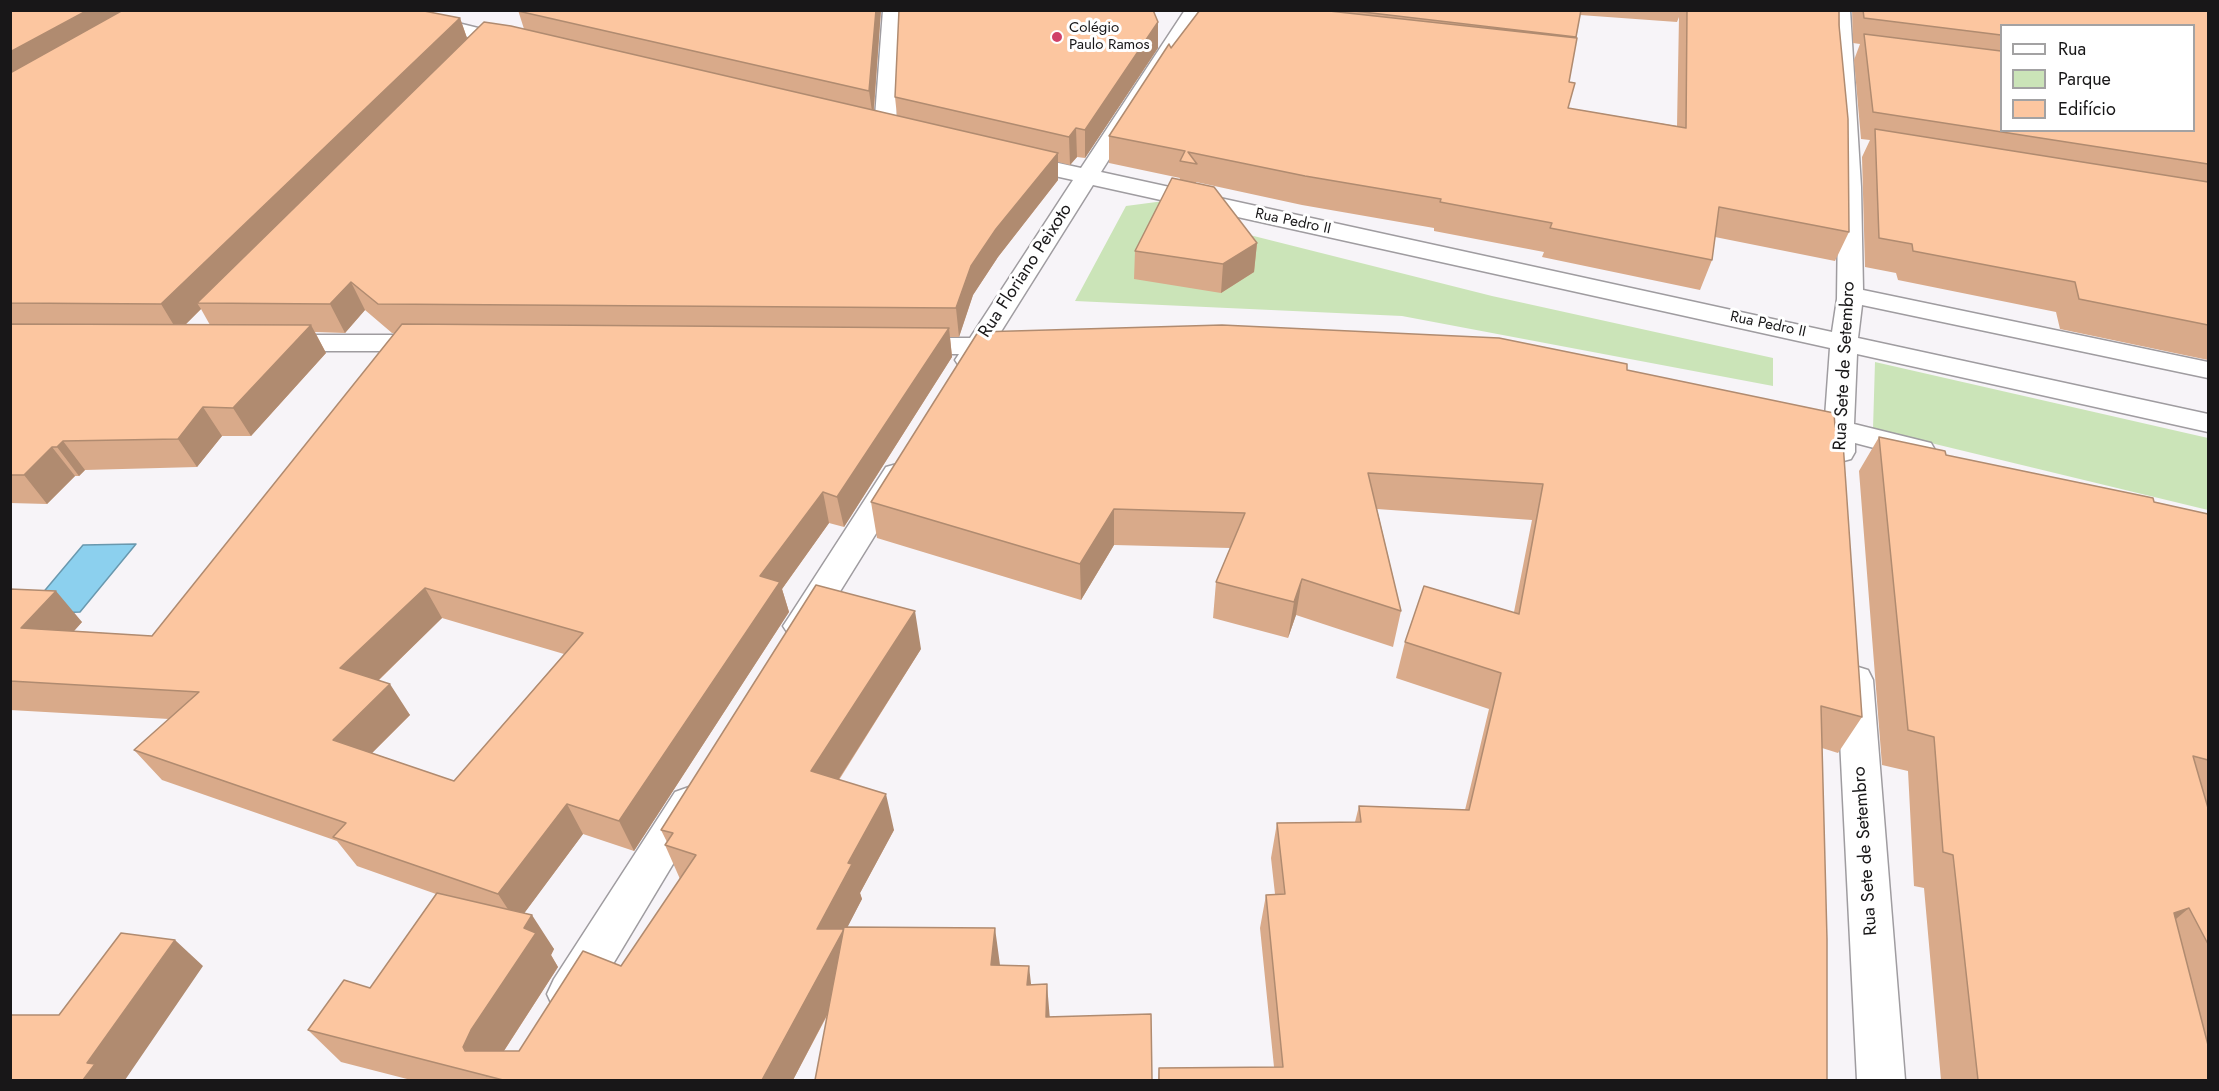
<!DOCTYPE html>
<html>
<head>
<meta charset="utf-8">
<style>
  body { margin:0 }
  #map { position:relative; width:2219px; height:1091px; overflow:hidden; background:#f7f4f8; font-family:Jost,sans-serif }
  canvas { display:block }
  .frame { position:absolute; inset:0; border:12px solid #181718; pointer-events:none }
  .legend { position:absolute; left:2000px; top:24px; width:195px; height:108px; box-sizing:border-box; background:#fff; border:2px solid #a3a2a3; margin:0; padding:8px 10px; list-style:none; font-size:18px; color:#181718 }
  .legend li { display:flex; align-items:center; gap:12px; height:30px }
  .legend b { width:30px; border:2px solid #a3a2a3 }
</style>
</head>
<body>
<div id="map">
<canvas width="2219" height="1091"></canvas>
<div class="frame"></div>
<ul class="legend">
<li><b style="height:8px;background:#fff"></b>Rua</li>
<li><b style="height:16px;background:#cbe4b8"></b>Parque</li>
<li><b style="height:16px;background:#fcc6a0"></b>Edifício</li>
</ul>
</div>
<script>
const c = document.querySelector('canvas').getContext('2d');
c.lineJoin = 'round';
function fillPath(path, color) {
  c.fillStyle = color;
  c.fill(path, 'evenodd');
}
function stroke(path, color, width, dash) {
  c.strokeStyle = color;
  c.lineWidth = width;
  c.lineCap = dash ? 'butt' : 'round';
  c.setLineDash(dash || []);
  c.stroke(path);
}
function write(font, color, halo, rows, align = 'center') {
  c.font = font + ' Jost,sans-serif';
  c.lineWidth = 6;
  c.setLineDash([]);
  c.textBaseline = 'middle';
  c.strokeStyle = halo;
  c.fillStyle = color;
  for (const [text, x, y, turn = 0] of rows) {
    c.save();
    c.translate(x, y);
    c.rotate((+turn || 0) * Math.PI / 180);
    c.textAlign = isNaN(turn) ? turn : align;
    if (halo) c.strokeText(text, 0, 0);
    c.fillText(text, 0, 0);
    c.restore();
  }
}
fillPath(new Path2D(`
  M1164,201L1202,223L1492,296L1773,358V386L1402,316L1075,301L1126,206Z
  M1875,362L2208,438V510L1873,429Z`), '#cbe4b8');
const water = new Path2D(`
  M136,544L80,612L25,614L83,545Z`);
fillPath(water, '#8cd0ee');
stroke(water, '#6998ae', 1.5);
const minor = new Path2D(`
  M372,10H405L523,39L525,43L523,47L516,49L375,14Z
  M883,10H901L896,130L893,135L885,136L877,135L874,130Z
  M1185,10H1203L1101,172L1832,332L1837,299L1838,222L1832,10H1850L1861,187L1863,290L2208,362V378L1862,305L1858,338L2208,414V432L1857,354L1854,424L1931,443L1935,450L1931,457L1920,460L1855,443V452L1851,459L1840,462L1829,459L1825,452L1824,436L1788,426L1783,420L1788,414L1798,411L1825,417L1830,348L1093,185L997,338L1024,340L1028,346L1024,352L987,354L979,366L969,368L959,366L955,360L959,354H906L896,352L892,346L896,340L906,338H970L1073,180L1005,165L1002,160L1005,155L1013,153L1081,168Z
  M276,335H432L442,337L446,343L442,349L432,351H276L266,349L262,343L266,337Z
  M897,464L908,467L913,474L813,635L801,639L789,635L783,626L789,617L886,467Z
  M1855,666L1868,670L1873,680L1905,1080H1857L1837,680L1842,670Z
  M689,787L703,792L709,804L586,1009L570,1016L554,1009L547,994L554,979L675,792Z`);
stroke(minor, '#9f9ca0', 3);
fillPath(minor, '#fff');
fillPath(new Path2D(`
  M10,10L460,18L467,38L524,29L518,10H881L874,110L897,116L895,97L1158,22V48L1085,158L1077,157L1070,165L1058,162V180L998,257L973,295L959,337H950L952,357L844,527L829,523L782,589L789,612L634,851L583,834L524,913L554,949L551,955L558,967L504,1051H519L621,966L680,879L665,845L667,842L661,830L921,649L839,780L894,830L860,893L862,899L847,927L1000,965L1031,985L1050,1017L1152,1080L828,1014L793,1080H411L341,1062L308,1030L370,988L436,894L357,866L337,841L162,780L134,750L169,719L10,710V589L82,622L74,631L152,636L395,333H392L365,310L345,333L315,332L326,353L251,436H222L197,467L85,470L79,476H75L47,504L10,503ZM201,309L210,325H185ZM442,618L564,654L454,781L372,753L410,715L379,680Z
  M1200,10H1839L1849,232L1835,261L1715,237L1712,260L1700,290L1542,257L1544,252L1434,231V228L1302,205L1196,182V184L1257,243L1254,272L1221,293L1134,279L1135,251L1179,180L1180,178L1109,163V136L1171,48ZM1580,15L1677,22L1679,17L1677,126L1568,108L1569,82Z
  M1852,10H2208V360L2060,329L2056,312L1898,280L1896,273L1865,267L1862,157L1870,140L1861,139L1854,60L1860,44L1853,43ZM2001,26L2193,130H2001Z
  M1627,370L1862,717L1838,753L1822,748L1827,1080H1158L1159,1068L1274,1067L1260,928L1266,895L1275,894L1271,858L1277,823L1355,822L1359,806L1465,810L1489,709L1396,678L1405,642L1514,612L1532,520L1377,509L1401,611L1393,647L1296,615L1288,638L1213,618L1216,582L1230,548L1114,545L1081,600L877,538L871,502Z
  M1879,437L1946,455L2208,514V805V804V1080H1941L1924,888L1914,886L1908,771L1882,765L1859,471Z`), '#d9aa8a');
fillPath(new Path2D(`
  M88,10H142L10,84V52Z
  M876,10H881L873,118L869,91Z
  M460,18L468,41L197,303L201,309L178,332L161,304Z
  M1158,22V48L1085,158V130Z
  M1076,128L1077,157L1070,165L1069,137Z
  M1058,153V180L998,257L973,295L959,337L956,308L971,266L996,229Z
  M1257,243L1254,272L1221,293L1223,264Z
  M351,282L365,310L345,333L330,304Z
  M311,325L326,353L251,436L233,408Z
  M949,328L952,357L844,527L837,497Z
  M203,407L222,436L197,467L178,439Z
  M63,441L85,470L79,476L57,447Z
  M52,447L75,476L47,504L24,475Z
  M823,492L829,523L782,589L789,612L634,851L619,821L760,576Z
  M1114,509V545L1081,600L1080,564Z
  M1302,579L1296,615L1288,638L1294,602Z
  M425,588L442,618L360,698L340,668Z
  M56,591L82,622L49,659L21,628Z
  M915,611L921,649L821,807L811,771Z
  M390,684L410,715L355,770L333,740Z
  M886,794L894,830L860,893L862,899L845,932L854,963L793,1080H762L817,929L848,863Z
  M567,804L583,834L517,923L498,894Z
  M2189,908L2150,941L2174,913Z
  M532,915L554,949L551,955L558,967L487,1077L463,1047L471,1030L524,928Z
  M995,928L1000,965H991Z
  M175,940L203,966L125,1080H83L87,1063Z
  M1029,966L1033,1001L1027,985Z
  M1047,984L1050,1020L1046,1017Z`), '#b08b70');
const building = new Path2D(`
  M10,10H88L10,52Z
  M123,10H419L460,18L161,304L10,303V73Z
  M876,10L869,91L518,11V10Z
  M899,10H1153L1158,22L1085,130L1076,128L1069,137L895,97Z
  M1200,10H1320L1577,38L1569,82L1575,83L1568,108L1686,128L1687,10H1839V25L1848,119L1849,232L1719,207L1712,260L1550,228L1552,223L1440,202L1441,199L1305,176L1188,152L1197,164L1180,161L1185,151L1109,136L1169,44L1171,48Z
  M1346,10H1581L1576,37Z
  M1863,10H2208V164L1873,112L1864,34L2001,51V130H2193V26H2001V35L1864,18Z
  M484,22L511,26L1058,153L996,229L971,266L956,308L378,304L351,282L330,304L197,303Z
  M1875,129L2208,182V325L2079,299L2075,282L1913,251L1912,244L1879,238Z
  M1172,178L1214,187L1257,243L1223,264L1135,251Z
  M10,324L311,325L233,408L203,407L178,439L63,441L57,447H52L24,475H10Z
  M402,324L949,328L837,497L823,492L760,576L780,582L619,821L567,804L498,894L333,837L346,823L134,750L199,692L10,681V589L56,591L21,628L152,636ZM425,588L583,633L454,781L333,740L390,684L340,668Z
  M1222,325L1499,338L1627,364V370L1834,413L1835,427L1842,428L1862,717L1821,706L1827,939V1080H1159V1068L1283,1067L1266,895L1285,894L1277,823L1361,822L1359,806L1469,810L1501,673L1405,642L1424,586L1519,614L1543,484L1368,473L1401,611L1302,579L1294,602L1216,582L1245,513L1114,509L1080,564L871,502L978,332Z
  M1879,437L1945,451L1946,455L2153,498L2154,502L2208,514V760L2193,756L2208,808V944L2189,908L2174,913L2208,1045V1080H1978L1953,855L1943,852L1934,737L1908,730Z
  M816,585L915,611L811,771L886,794L848,863L852,864L817,929H843V931L762,1080H503L308,1030L344,980L370,988L437,893L532,915L524,928L536,933L471,1030L463,1047L465,1051H519L583,951L621,966L696,855L665,845L673,833L661,830Z
  M844,927L995,928L991,965L1029,966L1027,985L1047,984L1046,1017L1151,1014L1152,1080H815Z
  M121,933L175,940L87,1063L95,1064L83,1080H10V1015H59Z`);
fillPath(building, '#fcc6a0');
stroke(building, '#b08b70', 1.5);
for (const [x, y, r, color] of [
  [1057,37,6,"#d04168"]
]) {
  const dot = new Path2D();
  dot.arc(x, y, r, 0, 2 * Math.PI);
  c.fillStyle = color;
  c.fill(dot);
  stroke(dot, '#fff', 2);
}
write('15px', '#181718', '#fff', [
  ["Colégio",1069,28],
  ["Paulo Ramos",1069,45]
], 'left');
write('15px', '#181718', '#fff', [
  ["Rua Pedro II",1293,222,12],
  ["Rua Pedro II",1768,325,12]
]);
write('18px', '#181718', '#fff', [
  ["Rua Floriano Peixoto",1026,271,-57],
  ["Rua Sete de Setembro",1845,366,-87],
  ["Rua Sete de Setembro",1866,851,-94]
]);
</script>
</body>
</html>
